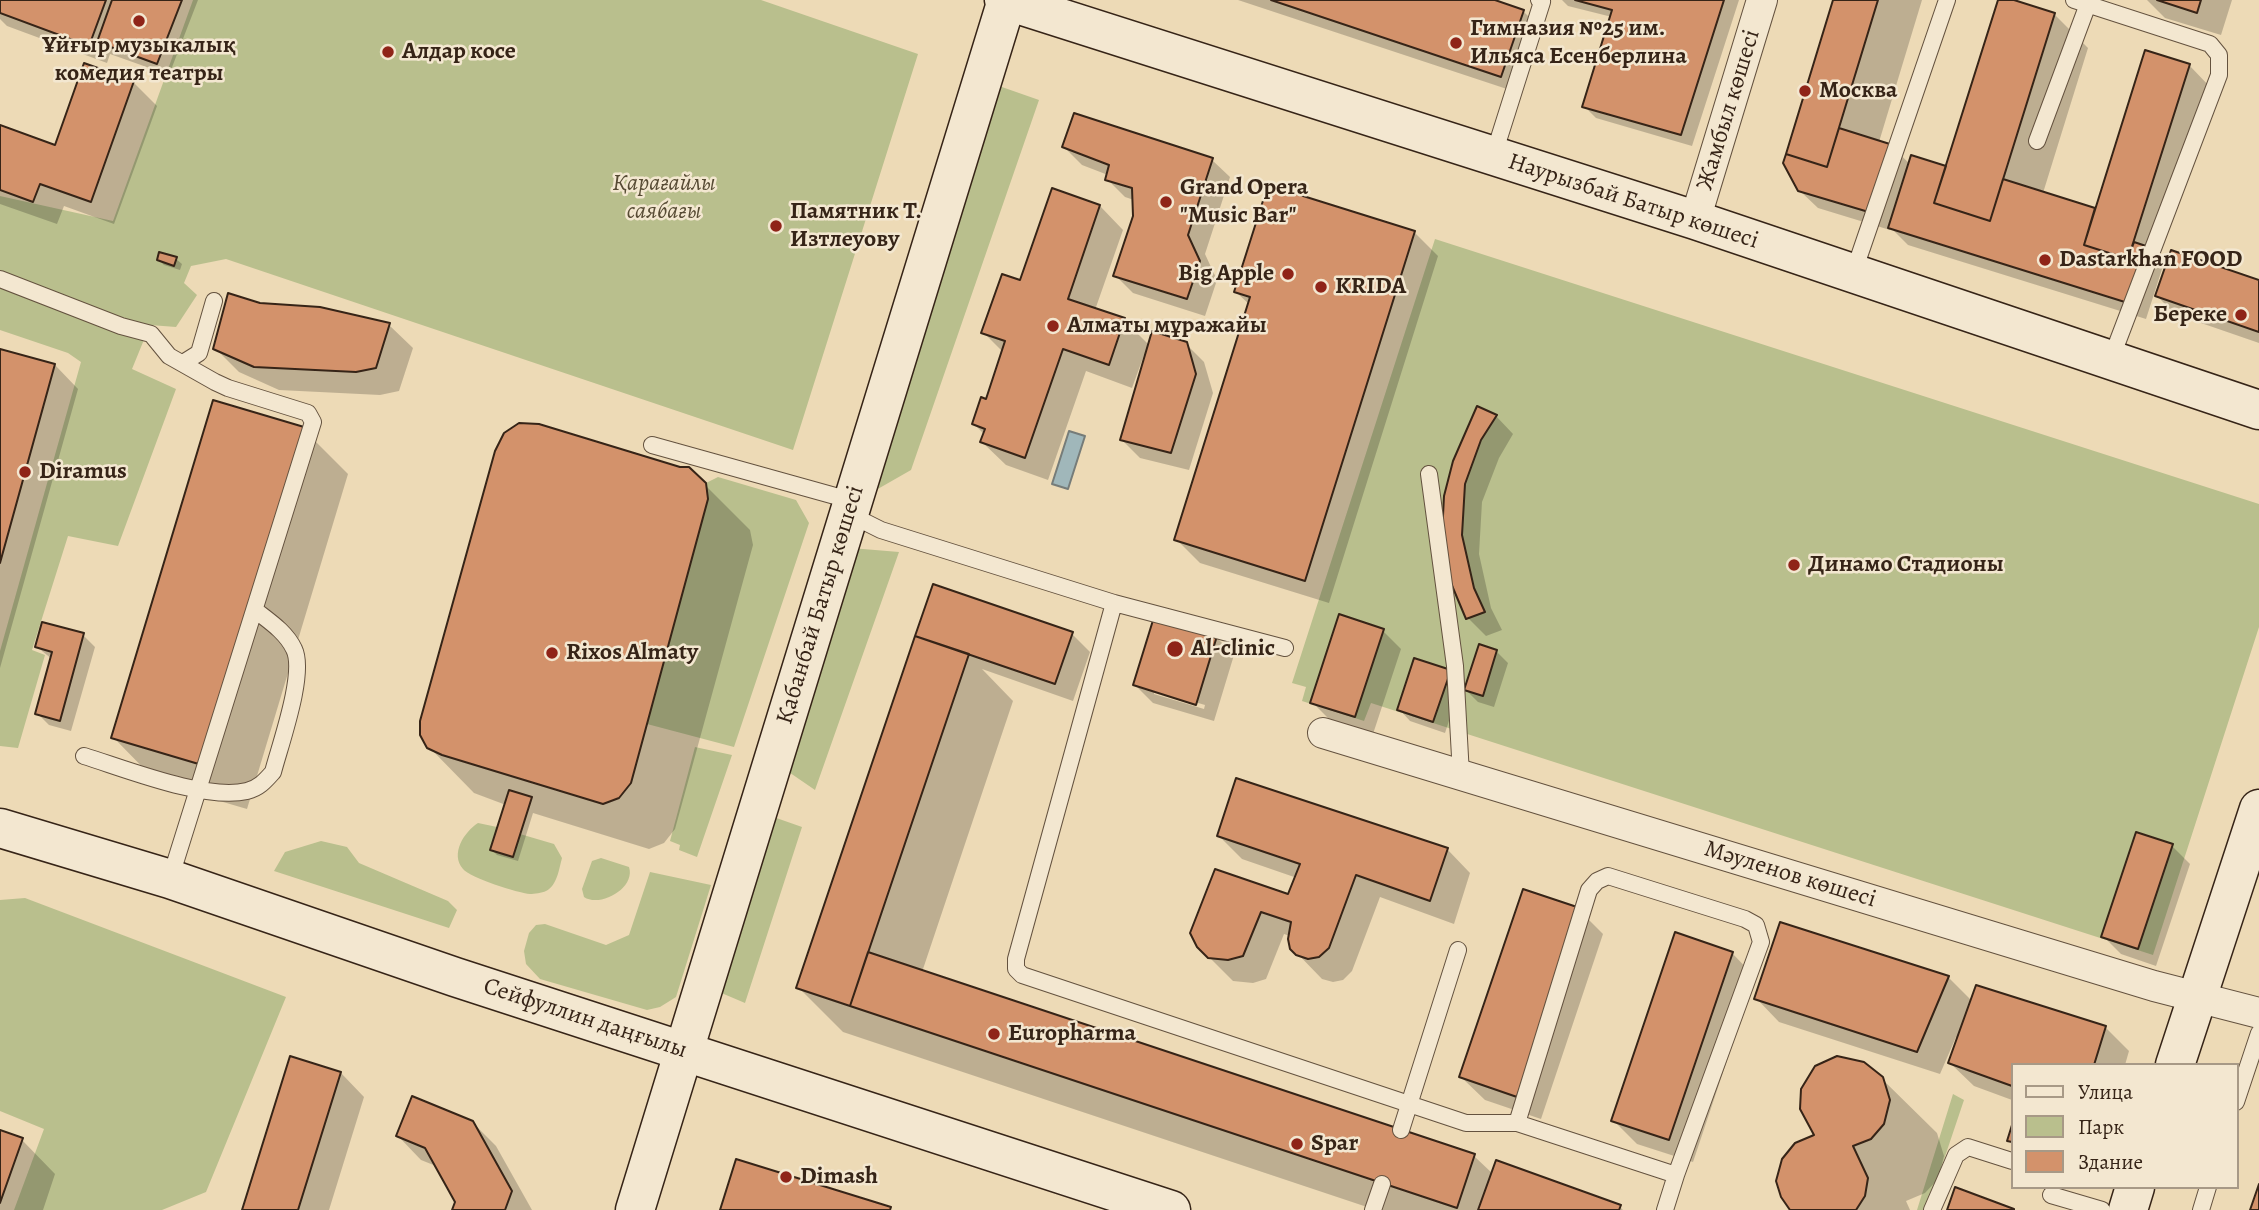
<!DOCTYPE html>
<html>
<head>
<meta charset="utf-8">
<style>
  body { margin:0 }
  #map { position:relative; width:2259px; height:1210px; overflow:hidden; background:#eddab6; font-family:Alegreya,serif }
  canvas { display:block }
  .legend { position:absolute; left:2011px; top:1063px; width:228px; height:126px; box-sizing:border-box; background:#f3e7d0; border:2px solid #a79986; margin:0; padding:9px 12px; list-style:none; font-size:21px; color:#362417 }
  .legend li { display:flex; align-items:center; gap:14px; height:35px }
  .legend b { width:35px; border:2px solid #a79986 }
</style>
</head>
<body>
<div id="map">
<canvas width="2259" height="1210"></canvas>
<ul class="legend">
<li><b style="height:9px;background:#f3e7d0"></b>Улица</li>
<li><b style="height:19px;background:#b9bf8d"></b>Парк</li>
<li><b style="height:19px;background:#d3926b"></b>Здание</li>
</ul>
</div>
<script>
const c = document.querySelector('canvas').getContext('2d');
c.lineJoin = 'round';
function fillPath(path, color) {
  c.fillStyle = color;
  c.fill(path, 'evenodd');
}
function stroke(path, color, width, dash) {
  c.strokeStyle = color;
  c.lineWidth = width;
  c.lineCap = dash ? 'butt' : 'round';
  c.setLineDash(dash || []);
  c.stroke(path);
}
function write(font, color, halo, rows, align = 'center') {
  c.font = font + ' Alegreya,serif';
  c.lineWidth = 5;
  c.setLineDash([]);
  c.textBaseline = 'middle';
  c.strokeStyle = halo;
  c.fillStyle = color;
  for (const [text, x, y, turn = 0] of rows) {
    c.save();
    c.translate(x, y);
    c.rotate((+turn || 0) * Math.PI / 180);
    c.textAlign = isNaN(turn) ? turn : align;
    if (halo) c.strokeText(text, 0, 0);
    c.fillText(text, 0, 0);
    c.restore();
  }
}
fillPath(new Path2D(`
  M193,0H761L918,54L793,450L226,259L191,266L184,283L197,295L176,327L150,325L132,369L176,389L118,546L68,536L32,650L45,655L18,748L0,746V651L81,362L68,353L0,330V196L113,221Z
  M999,86L1039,100L911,470L869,494Z
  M1435,239L2259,504V627L2153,955L1371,703L1364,721L1302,701L1306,687L1292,683Z
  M718,477L796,500L809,523L734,747L647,724L708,499L706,483Z
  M851,548L899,552L815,790L780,766Z
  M695,747L732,755L697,857L679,850L680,845L670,841Z
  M765,814L802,827L745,1003L712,989Z
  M478,823L497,827L490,850L513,857L520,834L554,844L562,858C559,869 557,886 546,891C542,893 534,894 530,894C518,893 470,878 463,869C450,854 464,832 478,823Z
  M321,841L347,847L359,863L448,901L457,910L449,928L274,871L285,852Z
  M601,858L629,867C636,888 600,908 584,897L582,889L592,861Z
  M650,872L711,885L676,997L660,1007L647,1010L540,979L526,964L524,951L529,933L536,925L545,924L606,945L629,935Z
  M25,898L286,997L206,1192L162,1210H14L44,1129L0,1111V900Z
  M1953,1094L1964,1100L1927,1210H1917Z`), '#b9bf8d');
const water = new Path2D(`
  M1069,431L1085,436L1068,489L1052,484Z`);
fillPath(water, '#a0b7ba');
stroke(water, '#767c79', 2);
fillPath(new Path2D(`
  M0,0H198L169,75L110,54L107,63L7,26L0,19Z
  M1238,0H1489L1523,11L1541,29L1519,93Z
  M1562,0H1739L1692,146L1596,118L1584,106L1612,17L1568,6Z
  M1835,0H1922L1879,142L1892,147L1910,164L1947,169L2000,0H2008L2054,14L2088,48L2043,193L2097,210L2189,65L2212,89L2158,261L2163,266L2146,319L1908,245L1891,228L1890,230L1818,208L1799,190ZM2112,252L2137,260L2136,263Z
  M2147,0H2232L2221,35L2165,18Z
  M85,65L133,82L157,106L114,224L64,206L57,224L0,204V127L56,147Z
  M1064,147L1212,160L1230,177L1205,254L1217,280L1205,316L1133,293L1115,275L1135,217L1134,200L1125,197L1107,179L1108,175L1082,165Z
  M1100,206L1123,230L1095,310L1124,320L1150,346L1186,344L1204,362L1213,393L1189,470L1140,458L1122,440L1147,356L1144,355L1132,388L1086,371L1048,480L1006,465L982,442L985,435L974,424L987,401L1003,352L983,332L1021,282Z
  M1414,232L1438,256L1329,603L1200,563L1176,539L1250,305L1236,292Z
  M176,259L182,264L180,270L164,265L159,260Z
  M2259,282V343L2175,314L2157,296Z
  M259,305L389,325L413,348L399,391L380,395L279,390L239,372L215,348Z
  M0,350L55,365L78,389L0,668Z
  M1496,416L1513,434L1499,458L1482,502L1479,554L1491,608L1502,630L1486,636L1468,618L1446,497Z
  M303,429L348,474L247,809L158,783L113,737Z
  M680,468H688L750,530L753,545L675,829L664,843L649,849L533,813L518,861L497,855L492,850L506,805L474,793L429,747Z
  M934,586L1072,634L1090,652L1073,701L982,669L1013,701L922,972L1474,1156L1493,1174L1620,1207L1623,1210H1376L843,1032L798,987Z
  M1383,631L1401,649L1373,734L1330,720L1312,702Z
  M83,635L95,647L71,731L49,725L37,713L52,659L37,647Z
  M1216,637L1234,655L1214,721L1153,703L1135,685ZM1154,690L1205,705L1204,709L1154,694Z
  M1480,646L1497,652L1508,663L1494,707L1478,702L1466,690Z
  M1415,661L1461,684L1445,733L1410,721L1399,709Z
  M1219,836L1447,849L1470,873L1454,924L1380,897L1352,971L1343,980L1333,982L1322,979L1292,948L1290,936L1284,934L1266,979L1253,983L1233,981L1198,946L1290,896L1297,878L1242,859Z
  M2172,846L2190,864L2156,966L2121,954L2103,936Z
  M1579,910L1603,934L1541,1119L1485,1100L1461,1077Z
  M1732,953L1755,977L1693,1162L1637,1144L1613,1120Z
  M1948,977L1972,1001L2105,1027L2129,1051L2125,1065H2012V1100L1974,1086L1950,1063L1959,1038L1956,1037L1940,1074L1779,1022L1756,998Z
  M341,1073L364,1097L329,1210H244Z
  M1881,1078L1937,1133L1944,1156L1938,1179L1925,1193L1906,1201L1910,1210H1792L1817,1136Z
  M472,1122L496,1146L532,1210H453L456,1202L436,1166L421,1160L398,1136Z
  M0,1132L22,1140L55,1174L43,1210H0Z`), '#0003');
const building = new Path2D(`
  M0,0H106L89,46L0,13Z
  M112,0H182L157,64L97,42Z
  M1271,0H1495L1524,10L1501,77Z
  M1575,0H1724L1681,135L1582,107L1612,10Z
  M1833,0H1878L1827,167L1786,154Z
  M1998,0H2014L2055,13L1990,221L1934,203Z
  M2157,0H2201L2197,13Z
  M2145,50L2190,64L2128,259L2084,245Z
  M84,63L134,81L91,202L40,184L33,202L0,190V125L55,145Z
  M1074,113L1213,158L1188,235L1200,261L1187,299L1113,276L1133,216L1132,188L1105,180L1109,165L1062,147Z
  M1839,128L1893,145L1872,213L1798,191L1783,163L1786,154L1827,167Z
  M1911,155L1946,166L1934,203L1990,221L2003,179L2095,208L2084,245L2128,259L2134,242L2146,246L2128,303L1888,228Z
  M1268,185L1415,231L1305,581L1174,540L1250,297L1234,292Z
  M1052,188L1100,205L1068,299L1125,318L1109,365L1063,349L1025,458L980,442L985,429L972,424L981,397L986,399L1005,341L981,333L1002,274L1020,280Z
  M2171,250L2259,280V332L2155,296Z
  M159,252L177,257L174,266L157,260Z
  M228,293L260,303L320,307L390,323L376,368L356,372L254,367L213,349Z
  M1152,331L1187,342L1196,374L1171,453L1120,440Z
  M0,349L55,364L0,563Z
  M213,400L304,427L202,765L111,738Z
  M1477,406L1497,415L1481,440L1465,484L1462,535L1474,588L1485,612L1466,619L1448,576L1442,535L1444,496L1453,461Z
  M519,423L539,424L680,467H689L706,483L708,499L631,783L619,798L603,804L442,755L427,748L420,735V721L495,451L504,433Z
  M933,584L1073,632L1055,684L915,636Z
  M1339,614L1384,629L1355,717L1310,703Z
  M1154,617L1217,636L1196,705L1133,685Z
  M42,622L84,633L60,721L35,714L52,652L35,647Z
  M915,636L969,654L850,1006L796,988Z
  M1479,644L1497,650L1483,696L1464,690Z
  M1414,658L1451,670L1433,722L1397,710Z
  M1236,778L1448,848L1430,901L1356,875L1329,948L1319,957L1308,959L1296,955L1290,949L1288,939L1291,922L1261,912L1243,956L1228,960L1208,958L1197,947L1190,933L1215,869L1288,894L1300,864L1217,836Z
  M509,790L532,797L513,857L490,850Z
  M2136,832L2173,844L2138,949L2101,937Z
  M1523,889L1580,908L1517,1097L1459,1077Z
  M1780,922L1949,976L1917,1052L1754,999Z
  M1675,932L1733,952L1669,1140L1611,1121Z
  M868,952L1475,1154L1457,1208L850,1006Z
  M1976,985L2106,1026L2094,1065H2012V1086L1948,1063Z
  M290,1056L341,1072L298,1210H242Z
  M1837,1056L1864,1062L1883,1077L1890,1100L1884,1124L1871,1139L1853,1146L1868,1178L1865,1196L1856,1210H1790L1781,1197L1776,1181L1782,1159L1795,1143L1814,1135L1800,1109L1801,1089L1815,1066Z
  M412,1096L473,1121L512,1191L505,1210H452L455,1202L425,1148L396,1136Z
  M2012,1125V1142L2007,1141Z
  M0,1130L23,1138L0,1203Z
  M736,1159L891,1207L890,1210H720Z
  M1496,1160L1621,1205L1619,1210H1478Z
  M2259,1184V1210H2250Z
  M1955,1187L2014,1209V1210H1947Z`);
fillPath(building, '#d3926b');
stroke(building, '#362417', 2);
const lane = new Path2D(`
  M2074,0L2210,44L2219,55V75L2111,359
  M2037,141L2088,4
  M1493,157L1542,2L1539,0
  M1853,274L1947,0
  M0,279L121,326L151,334L169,356L215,382L228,388L308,413L313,422L170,879
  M183,363L199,353L214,301
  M652,445L853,501
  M1429,474L1455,666L1461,775
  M849,514L881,530L1114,603L1016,959V969L1022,975L1466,1123H1517L1676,1175L1665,1210
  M1114,603L1285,648
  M84,756C126,769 206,801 247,791C259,788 265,781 273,772C280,745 306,673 294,649C286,632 269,621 255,610
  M2236,1102L2259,1033
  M1517,1123L1589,890L1597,881L1608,876L1745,919L1756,925L1761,942L1676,1175
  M1401,1130L1458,950
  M2051,1195L2102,1210
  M1373,1210L1382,1184
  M1932,1210L1956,1155L1968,1147L2012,1161
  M2201,1210L2208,1187`);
const street = new Path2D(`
  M1695,220L1762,0
  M1323,733L2154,986L2259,1013`);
const secondary = new Path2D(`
  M1004,0L1695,220L2259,410
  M0,828L170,879L455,977L1171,1210
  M2175,1065L2259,809
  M635,1210L1007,0
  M2128,1210L2135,1187`);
stroke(lane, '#64523f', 18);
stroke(street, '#64523f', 32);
stroke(secondary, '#362417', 41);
stroke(lane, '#f3e7d0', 16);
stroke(street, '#f3e7d0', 30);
stroke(secondary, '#f3e7d0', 38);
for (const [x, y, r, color] of [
  [139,21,7,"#8f2418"],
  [1456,43,7,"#8f2418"],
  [388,52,7,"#8f2418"],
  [1805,91,7,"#8f2418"],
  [1166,202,7,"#8f2418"],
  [776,226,7,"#8f2418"],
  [2045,260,7,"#8f2418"],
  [1288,274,7,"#8f2418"],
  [1321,287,7,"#8f2418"],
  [2241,315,7,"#8f2418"],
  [1053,326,7,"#8f2418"],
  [25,472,7,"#8f2418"],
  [1794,565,7,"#8f2418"],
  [1175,649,9,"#8f2418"],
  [552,653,7,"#8f2418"],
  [994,1034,7,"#8f2418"],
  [1297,1144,7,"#8f2418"],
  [786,1177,7,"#8f2418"]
]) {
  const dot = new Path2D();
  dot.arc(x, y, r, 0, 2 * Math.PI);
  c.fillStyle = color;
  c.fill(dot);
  stroke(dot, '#f3e7d0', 2.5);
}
write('bold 24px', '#362417', '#f3e7d0', [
  ["Гимназия №25 им.",1470,29],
  ["Ильяса Есенберлина",1470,57],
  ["Ұйғыр музыкалық",139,46,"center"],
  ["комедия театры",139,74,"center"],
  ["Алдар косе",402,52],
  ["Москва",1819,91],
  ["Grand Opera",1180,188],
  ["\"Music Bar\"",1180,216],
  ["Памятник Т.",790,212],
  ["Изтлеуову",790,240],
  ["Dastarkhan FOOD",2059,260],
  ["Big Apple",1274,274,"right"],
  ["KRIDA",1335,287],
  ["Береке",2227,315,"right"],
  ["Алматы мұражайы",1067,326],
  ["Diramus",39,472],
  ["Динамо Стадионы",1808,565],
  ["Al-clinic",1191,649],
  ["Rixos Almaty",566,653],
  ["Europharma",1008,1034],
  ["Spar",1311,1144],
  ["Dimash",800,1177]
], 'left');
write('24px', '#362417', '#f3e7d0', [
  ["Жамбыл көшесі",1729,110,-73],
  ["Наурызбай Батыр көшесі",1633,202,18],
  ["Қабанбай Батыр көшесі",821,605,-73],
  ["Мәуленов көшесі",1790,875,17],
  ["Сейфуллин даңғылы",585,1019,18]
]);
write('italic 24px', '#574b34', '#f3e7d0', [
  ["Қарағайлы",664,184],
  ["саябағы",664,212]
]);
</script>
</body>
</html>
